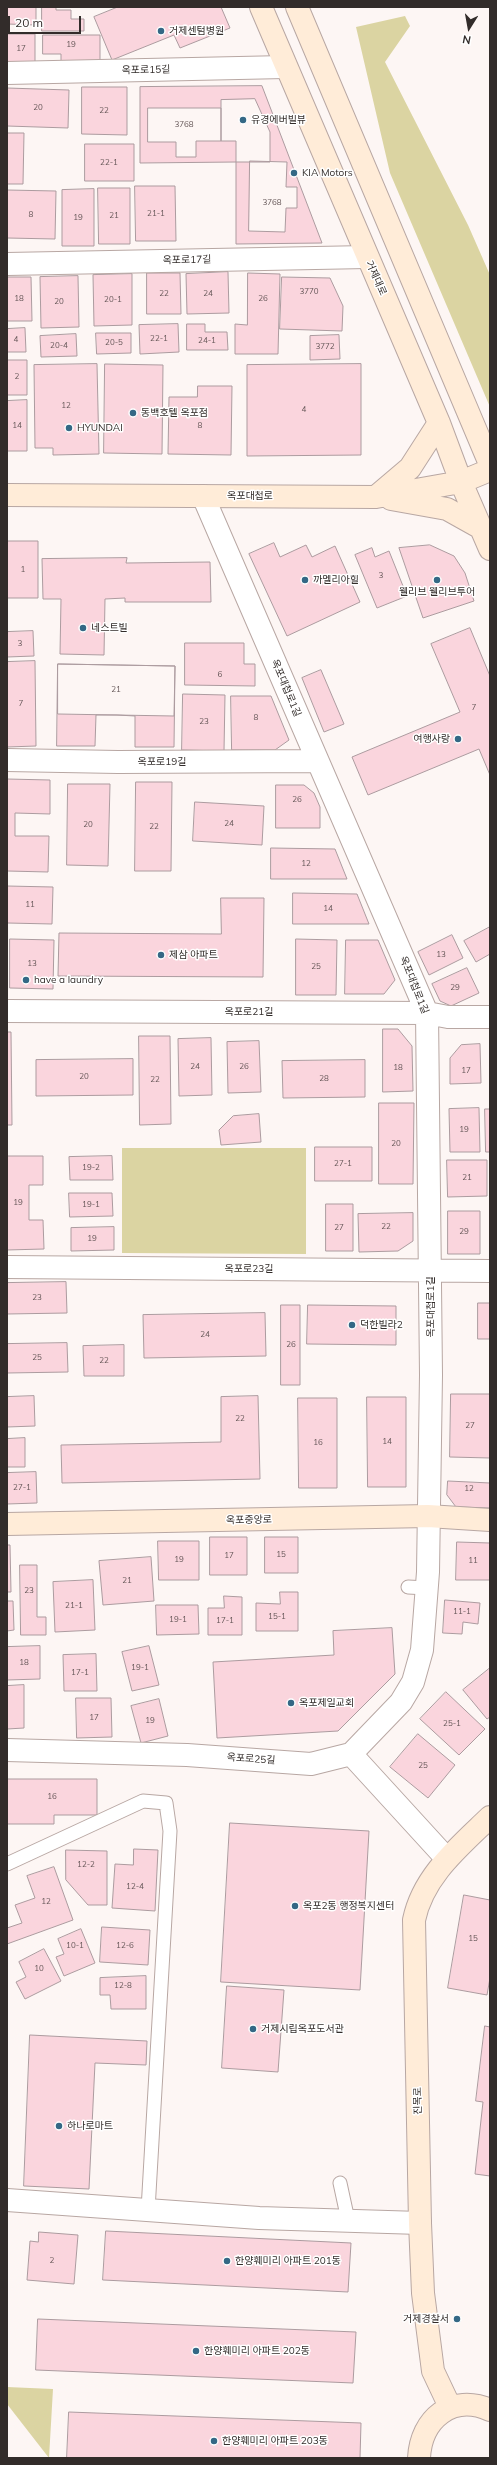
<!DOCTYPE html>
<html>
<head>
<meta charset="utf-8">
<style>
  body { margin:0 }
  #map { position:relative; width:497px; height:2465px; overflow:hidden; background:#fdf6f4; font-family:Mulish,sans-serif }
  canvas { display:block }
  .frame { position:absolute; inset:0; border:8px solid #322c2a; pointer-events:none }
  .north { position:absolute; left:449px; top:8px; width:40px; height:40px; -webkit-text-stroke:3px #fff; paint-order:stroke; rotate:191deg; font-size:11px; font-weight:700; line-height:16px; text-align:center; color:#322c2a }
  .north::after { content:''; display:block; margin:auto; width:14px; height:18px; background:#322c2a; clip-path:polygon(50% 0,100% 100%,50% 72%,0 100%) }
  .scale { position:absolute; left:8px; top:16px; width:73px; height:18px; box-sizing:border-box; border:2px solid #322c2a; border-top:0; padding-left:5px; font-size:12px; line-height:14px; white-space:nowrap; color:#322c2a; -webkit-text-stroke:3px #fff; paint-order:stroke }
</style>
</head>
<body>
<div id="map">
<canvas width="497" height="2465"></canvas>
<div class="frame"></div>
<div class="north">N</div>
<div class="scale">20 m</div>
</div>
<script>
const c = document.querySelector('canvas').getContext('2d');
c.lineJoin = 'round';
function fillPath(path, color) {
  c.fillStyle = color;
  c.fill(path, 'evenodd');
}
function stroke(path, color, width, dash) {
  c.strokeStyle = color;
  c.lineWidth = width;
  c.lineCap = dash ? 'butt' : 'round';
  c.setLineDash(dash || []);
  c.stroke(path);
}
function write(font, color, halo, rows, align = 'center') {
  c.font = font + ' Mulish,"Noto Sans KR",sans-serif';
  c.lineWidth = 3;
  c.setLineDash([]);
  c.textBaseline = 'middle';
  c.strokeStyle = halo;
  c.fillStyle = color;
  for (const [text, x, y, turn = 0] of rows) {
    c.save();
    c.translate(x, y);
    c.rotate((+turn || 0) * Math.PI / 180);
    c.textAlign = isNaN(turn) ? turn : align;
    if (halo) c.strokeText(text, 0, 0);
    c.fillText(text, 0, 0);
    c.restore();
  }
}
fillPath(new Path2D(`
  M405,16L410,26L385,62L468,225L490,275V407L390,173L356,27Z
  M122,1148H306V1254L122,1253Z
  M7,2387L53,2389L49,2458L7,2404Z`), '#dbd4a2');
const building = new Path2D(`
  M7,7H36V25L7,24Z
  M42,7H56V10H71V19H84V31H42Z
  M118,7H221L230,28L180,48L174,35L112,60L94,17Z
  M7,34H35V63H7Z
  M43,35H100V64H61V54H43Z
  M262,86L322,243L236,244V162L140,163V87Z
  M82,87H127V135L82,134Z
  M7,88L69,90L68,128L7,126Z
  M255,99L270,132V162H236V141H221V100Z
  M148,108H221V141H196V157H176V142H148Z
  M7,133H24L23,184H7Z
  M85,144H134V181H85Z
  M250,161L287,162L286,187H297V208H286L285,232L249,231Z
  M135,186H175L176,241H136Z
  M98,188H130V244H99Z
  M94,189V246H62V190Z
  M7,190L56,191L55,239L7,238Z
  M228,272L229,313L187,314L186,274Z
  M147,273H180L181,314H147Z
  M248,273L280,274L278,354H235V324L247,325Z
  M132,274V325L94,326L93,275Z
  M78,276L79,327L41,328L40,277Z
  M7,277H31L32,321H7Z
  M282,277L330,278L343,306L342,331L280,329Z
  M178,324L179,352L140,354L139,325Z
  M187,324H205V332H227L228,350H187Z
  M25,328L26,352H7V329Z
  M96,333H131V353L97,354Z
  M76,334L77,356L41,357L40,336Z
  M339,335L340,359L310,360V336Z
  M7,360H27V395H7Z
  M97,364L99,454L53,455V448H35L34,365Z
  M105,364L163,365L162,454L104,453Z
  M361,364V455L247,456V365Z
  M198,386H232L231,455L168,454L169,397H197Z
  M27,400V451H7V401Z
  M7,541H38V598H7Z
  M274,543L280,557L306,545L312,557L335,546L360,602L287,636L249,554Z
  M430,545L454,556L465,573L474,601L423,618L399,548Z
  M372,548L375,557L389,551L407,596L377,608L355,555Z
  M127,558L126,563L210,562L211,602H125V598L105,599L104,655L60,654L61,599H43L42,559Z
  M470,628L490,676V775L479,749L368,795L352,757L460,712L431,644Z
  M33,631L34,656L7,657V632Z
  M185,643H244V664H255V686L185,685Z
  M35,661L36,746L7,747V662Z
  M58,664L175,666L174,747H135V716L117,715H96L95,746H57Z
  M58,664L175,666L174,716L58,714Z
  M321,670L344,724L324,732L302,678Z
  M183,694L225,695L224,751L182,750Z
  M231,696H271L289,740L275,750H232Z
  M7,779L50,780V814L15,813V836H49L48,872L7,871Z
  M136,782H172L171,871H135Z
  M68,784H110L108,866L67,865Z
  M276,785H304L314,793L320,807V828H276Z
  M195,802L264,806L262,845L193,841Z
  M271,848L335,849L347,879H271Z
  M7,886L53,887L52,924L7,923Z
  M293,893L357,894L369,924H293Z
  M221,898H264L263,977L58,976L59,933L221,934Z
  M490,927V954L476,962L464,941Z
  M452,935L463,958L429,975L418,952Z
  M10,939L54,940L53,989L10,988Z
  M296,939L337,940L336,995H296Z
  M346,940H378L395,980L384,994H345Z
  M467,968L479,993L451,1006L440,1001L432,984Z
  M383,1029H398L412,1046L413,1091L383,1092Z
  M7,1032H11L12,1125H7Z
  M139,1036H170L171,1124L140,1125Z
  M211,1038L212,1095L179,1096L178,1039Z
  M259,1041L261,1092L228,1093L227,1042Z
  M480,1044L481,1083L450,1084V1058L461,1045Z
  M133,1059V1095L36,1096V1060Z
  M365,1060V1097L283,1098L282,1061Z
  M379,1103H414L413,1184H379Z
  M479,1108L480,1152H450L449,1109Z
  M485,1109H490V1152H486Z
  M259,1114L261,1142L221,1145L219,1130L233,1116Z
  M315,1147H372V1181H315Z
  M7,1156H43V1185H29V1220H43L44,1249L7,1250Z
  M112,1156L113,1180H70L69,1157Z
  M447,1160H487V1196L448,1197Z
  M69,1193H112L113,1216L70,1217Z
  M326,1204H353V1251H326Z
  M448,1211H480V1254H448Z
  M413,1213V1241L398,1251L359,1252L358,1214Z
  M114,1227V1250L71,1251V1228Z
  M66,1282L67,1313L7,1314V1283Z
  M478,1303H490V1339H478Z
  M281,1305H300V1385H281Z
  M308,1305L396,1306V1345L307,1344Z
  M265,1313L266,1356L144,1358L143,1315Z
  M67,1343L68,1372L7,1373V1344Z
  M124,1345V1376H84L83,1346Z
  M451,1394H490V1458L450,1457Z
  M34,1396L35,1426L7,1427V1397Z
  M258,1396L260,1479L62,1483L61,1445L221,1442V1397Z
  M367,1397H406V1487H368Z
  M298,1398H337V1488H299Z
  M25,1438V1467H7V1439Z
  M36,1472L37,1503L7,1504V1473Z
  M448,1481L490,1483V1508L456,1507L447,1495Z
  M210,1537H247V1575H210Z
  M265,1537H298V1573H265Z
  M158,1541H199V1580H159Z
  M457,1542L490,1543V1580H456Z
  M7,1545H10L11,1592H7Z
  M151,1557L154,1601L103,1605L99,1561Z
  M20,1565H37V1617H46V1635H21Z
  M93,1580L95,1630L55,1632L53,1582Z
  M280,1592H298V1631H256V1603L280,1604Z
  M224,1596L242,1597V1635H208V1608H224Z
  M445,1600L480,1603L478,1624L463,1622L462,1634L443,1633Z
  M7,1601H13L14,1630L7,1631Z
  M156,1605H198L199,1634L157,1635Z
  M392,1628L395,1674L338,1731L217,1738L213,1662L334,1655L333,1631Z
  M40,1646V1679L7,1680V1647Z
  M149,1646L159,1685L132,1691L122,1652Z
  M96,1654L97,1691H64L63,1655Z
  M490,1668V1717L487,1719L463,1690Z
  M24,1685V1728L7,1729V1686Z
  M446,1692L485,1729L459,1755L420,1719Z
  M76,1698H111L112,1737L77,1738Z
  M159,1699L168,1736L141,1743L131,1706Z
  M418,1734L455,1765L428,1798L390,1767Z
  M7,1779H97V1815H54V1824H7Z
  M230,1823L369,1831L360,1990L221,1982Z
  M134,1849L158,1850L155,1911L112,1908L115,1864L133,1865Z
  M66,1850L107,1851V1905H88L66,1880Z
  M54,1867L73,1920L7,1944V1928L22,1923L15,1905L35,1898L27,1876Z
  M464,1895L490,1900V1978L487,1995L448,1988Z
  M102,1927L150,1930L148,1965L100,1962Z
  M81,1929L95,1963L64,1976L56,1957L64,1954L58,1939Z
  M44,1949L61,1981L25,1999L16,1982L26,1977L19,1962Z
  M146,1976V2009H111L110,1995H100V1978Z
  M227,1986L284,1990L278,2072L222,2068Z
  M485,2026L490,2027V2176L475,2174L483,2102L476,2101Z
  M30,2035L147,2041L146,2065L95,2063L89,2189L24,2186Z
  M106,2231L351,2243L348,2292L103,2280Z
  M39,2232L78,2235L74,2284L27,2280L30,2241L38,2242Z
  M38,2319L356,2332L353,2383L36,2370Z
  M69,2412L361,2423L360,2458H67Z`);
fillPath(building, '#fad5dd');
stroke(building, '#ac9b9f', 1);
const lane = new Path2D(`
  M408,1587L427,1588
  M7,1864L143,1801L166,1803L170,1831L148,2210
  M340,2183L348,2220`);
const street = new Path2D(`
  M7,73L285,67
  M7,264L367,257
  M203,496L427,1013L431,1375L428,1572L422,1650L413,1682L401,1702L351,1754
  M7,760L118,762L317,761
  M7,1011L427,1013L448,1017H490
  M7,1267L490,1271
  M7,1750L187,1755L311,1764L351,1754L447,1859
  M7,2200L259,2218L420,2223`);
const secondary = new Path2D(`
  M261,7L439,423L461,482L490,549
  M297,7L490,464
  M7,495L376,497L461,482L490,470
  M377,496L410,468L439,423
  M391,499L447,509L481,528
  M7,1524L428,1516L490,1520
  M450,2407L433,2371L423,2293L420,2223L414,1920C423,1876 459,1847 490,1817
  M419,2458C421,2419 452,2393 490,2410`);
stroke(lane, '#b8a7a3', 15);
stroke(street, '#b8a7a3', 24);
stroke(secondary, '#b8a7a3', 24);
stroke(lane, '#fff', 13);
stroke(street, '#fff', 22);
stroke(secondary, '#ffecd8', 22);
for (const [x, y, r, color] of [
  [161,31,4,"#346885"],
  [243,120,4,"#346885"],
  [294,173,4,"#346885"],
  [133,413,4,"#346885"],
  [69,428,4,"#346885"],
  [305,580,4,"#346885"],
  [437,580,4,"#346885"],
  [83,628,4,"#346885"],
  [458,739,4,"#346885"],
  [161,955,4,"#346885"],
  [26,980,4,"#346885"],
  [352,1325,4,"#346885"],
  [291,1703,4,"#346885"],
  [295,1906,4,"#346885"],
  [253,2029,4,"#346885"],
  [59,2126,4,"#346885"],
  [227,2261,4,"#346885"],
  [457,2319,4,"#346885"],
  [196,2351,4,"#346885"],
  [214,2441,4,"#346885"]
]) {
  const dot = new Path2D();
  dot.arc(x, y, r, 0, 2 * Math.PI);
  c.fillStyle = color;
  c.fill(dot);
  stroke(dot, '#fff', 1.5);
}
write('8px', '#645657', null, [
  ["19",71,45],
  ["17",21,49],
  ["20",38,108],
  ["22",104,111],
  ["3768",184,125],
  ["22-1",109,163],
  ["3768",272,203],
  ["21-1",156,214],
  ["8",31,215],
  ["21",114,216],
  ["19",78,218],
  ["3770",309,292],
  ["22",164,294],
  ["24",208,294],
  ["18",19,299],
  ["26",263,299],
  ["20-1",113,300],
  ["20",59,302],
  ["22-1",159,339],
  ["4",16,340],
  ["24-1",207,341],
  ["20-5",114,343],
  ["20-4",59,346],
  ["3772",325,347],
  ["2",17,377],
  ["12",66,406],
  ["4",304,410],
  ["14",17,426],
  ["8",200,426],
  ["1",23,570],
  ["3",381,576],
  ["3",20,644],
  ["6",220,675],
  ["21",116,690],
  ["7",21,704],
  ["7",474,708],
  ["8",256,718],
  ["23",204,722],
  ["26",297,800],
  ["24",229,824],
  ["20",88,825],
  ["22",154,827],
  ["12",306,864],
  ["11",30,905],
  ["14",328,909],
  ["13",441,955],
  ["13",32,964],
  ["25",316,967],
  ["29",455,988],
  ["24",195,1067],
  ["26",244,1067],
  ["18",398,1068],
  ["17",466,1071],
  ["20",84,1077],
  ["28",324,1079],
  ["22",155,1080],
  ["19",464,1130],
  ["20",396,1144],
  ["27-1",343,1164],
  ["19-2",91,1168],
  ["21",467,1178],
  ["19",18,1203],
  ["19-1",91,1205],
  ["22",386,1227],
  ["27",339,1228],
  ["29",464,1232],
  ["19",92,1239],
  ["23",37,1298],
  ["24",205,1335],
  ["26",291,1345],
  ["25",37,1358],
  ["22",104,1361],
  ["22",240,1419],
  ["27",470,1426],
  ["14",387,1442],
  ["16",318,1443],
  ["27-1",22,1488],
  ["12",469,1489],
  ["15",281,1555],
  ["17",229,1556],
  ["19",179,1560],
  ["11",473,1561],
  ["21",127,1581],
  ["23",29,1591],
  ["21-1",74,1606],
  ["11-1",462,1612],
  ["15-1",277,1617],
  ["19-1",178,1620],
  ["17-1",225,1621],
  ["18",24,1663],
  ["19-1",140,1668],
  ["17-1",80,1673],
  ["17",94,1718],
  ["19",150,1721],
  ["25-1",452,1724],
  ["25",423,1766],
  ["16",52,1797],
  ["12-2",86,1865],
  ["12-4",135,1887],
  ["12",46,1902],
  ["15",473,1939],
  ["10-1",75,1946],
  ["12-6",125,1946],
  ["10",39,1969],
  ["12-8",123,1986],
  ["2",52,2261]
]);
write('10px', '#322c2a', '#fff', [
  ["거제센텀병원",169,31],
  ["유경에버빌뷰",251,120],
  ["KIA Motors",302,173],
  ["동백호텔 옥포점",141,413],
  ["HYUNDAI",77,428],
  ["까멜리아힐",313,580],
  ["웰리브 웰리브투어",437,592,"center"],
  ["네스트빌",91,628],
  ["여행사랑",450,739,"right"],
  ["제삼 아파트",169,955],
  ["have a laundry",34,980],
  ["덕한빌라2",360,1325],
  ["옥포제일교회",299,1703],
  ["옥포2동 행정복지센터",303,1906],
  ["거제시립옥포도서관",261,2029],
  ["하나로마트",67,2126],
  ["한양훼미리 아파트 201동",235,2261],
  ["거제경찰서",449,2319,"right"],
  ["한양훼미리 아파트 202동",204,2351],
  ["한양훼미리 아파트 203동",222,2441]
], 'left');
write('10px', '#322c2a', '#fff', [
  ["옥포로15길",146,70,-1],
  ["옥포로17길",187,260,-1],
  ["거제대로",376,278,66],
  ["옥포대첩로",250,496],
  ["옥포대첩로1길",286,688,67],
  ["옥포로19길",162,762],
  ["옥포대첩로1길",414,985,68],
  ["옥포로21길",249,1012],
  ["옥포로23길",249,1269],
  ["옥포대첩로1길",431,1307,-90],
  ["옥포중앙로",249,1520,-1],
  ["옥포로25길",251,1759,4],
  ["진목로",418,2101,-91]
]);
</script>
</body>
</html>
